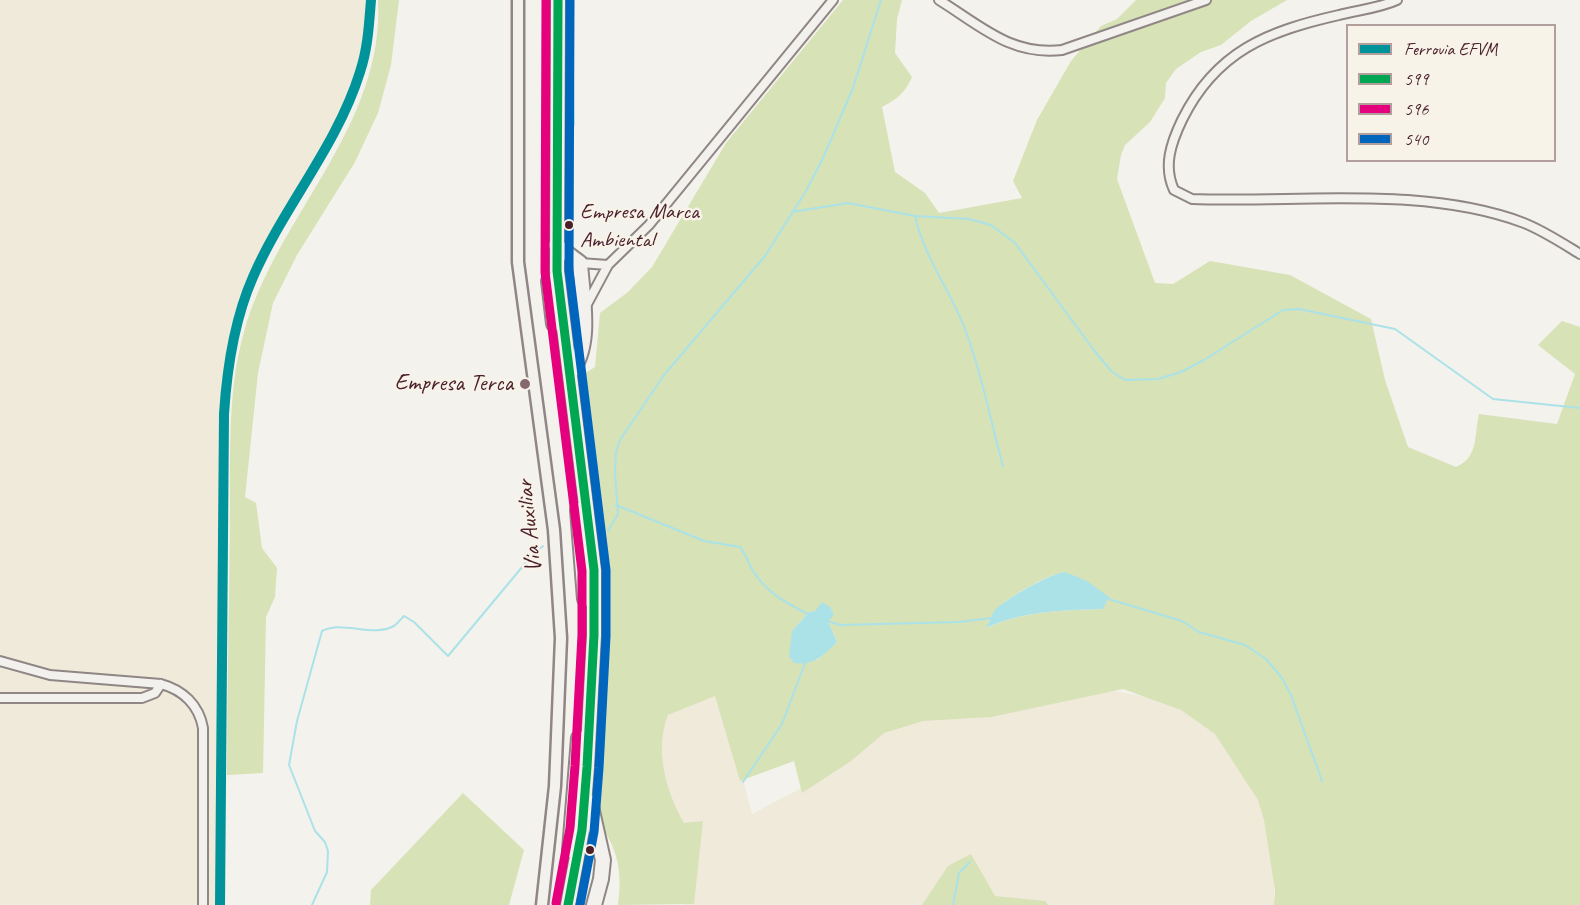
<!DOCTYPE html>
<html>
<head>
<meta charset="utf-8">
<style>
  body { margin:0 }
  #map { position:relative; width:1580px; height:905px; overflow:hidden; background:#f4f2ec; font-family:Caveat,sans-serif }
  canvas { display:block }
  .legend { position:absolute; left:1346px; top:24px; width:210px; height:138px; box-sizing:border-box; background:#f7f3e8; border:2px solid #b29e9c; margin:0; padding:8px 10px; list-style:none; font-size:18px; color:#4a1f2b }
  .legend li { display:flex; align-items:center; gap:12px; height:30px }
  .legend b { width:30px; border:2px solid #b29e9c }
</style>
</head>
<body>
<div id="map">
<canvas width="1580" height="905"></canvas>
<ul class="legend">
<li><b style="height:8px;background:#00939a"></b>Ferrovia EFVM</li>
<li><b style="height:8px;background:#00a651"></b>599</li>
<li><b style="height:8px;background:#e5007d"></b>596</li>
<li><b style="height:8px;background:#0065bd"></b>540</li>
</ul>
</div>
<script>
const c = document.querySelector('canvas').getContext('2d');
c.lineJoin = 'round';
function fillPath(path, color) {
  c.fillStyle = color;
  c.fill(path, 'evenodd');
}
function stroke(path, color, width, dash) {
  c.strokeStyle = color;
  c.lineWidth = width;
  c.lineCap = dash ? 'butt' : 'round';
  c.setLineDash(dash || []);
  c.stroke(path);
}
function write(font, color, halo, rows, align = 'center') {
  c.font = font + ' Caveat,sans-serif';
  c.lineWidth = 5;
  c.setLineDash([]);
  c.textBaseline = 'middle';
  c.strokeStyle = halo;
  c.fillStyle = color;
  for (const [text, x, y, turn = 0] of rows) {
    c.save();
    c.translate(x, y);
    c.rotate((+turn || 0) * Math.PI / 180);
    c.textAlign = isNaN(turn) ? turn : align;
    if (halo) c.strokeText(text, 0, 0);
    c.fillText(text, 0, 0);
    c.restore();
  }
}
fillPath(new Path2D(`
  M0,0H369L365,52L359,79L327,148L267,241L249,278L233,324L223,377L217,905H0Z
  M719,688L752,814L839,768L891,723L1109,690L1176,702L1219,733L1267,802L1274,855V905H685L675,831L657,767L658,704Z`), '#f0eadb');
fillPath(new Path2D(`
  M378,0H399L391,65L378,113L355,162L297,255L273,303L258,373L245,497L256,503L262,548L277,568L275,597L266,617L263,773L227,775C227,693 229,612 230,530C231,465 226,395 244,332C276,217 385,126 378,0Z
  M843,0H902L897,19L895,53L912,77C905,93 897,99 882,107L895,172L925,193L939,213L1022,198L1013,181L1037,120L1071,61L1101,26L1117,19L1136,0H1287L1251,21L1221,45L1201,52L1176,69L1166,83L1165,98L1150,122L1125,145L1121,155L1117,179L1155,283L1173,284L1210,261L1290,275L1371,319L1385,380L1408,447L1456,467C1479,457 1474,435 1479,414L1557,424L1575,374L1538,345L1562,321L1580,327V905H1274L1275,890L1264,820L1258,800L1215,734L1181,710L1123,689L991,717L923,721L884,733L851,761L802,793L794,761L740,781L715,696L668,715C654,749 666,792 684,823L703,821L694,904L618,905C623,868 617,848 596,817L603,629L579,377L595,367L600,313L628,292L652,267L726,143ZM1065,572L1103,609C1063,610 1023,611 987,628C989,622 991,615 995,611C1003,599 1051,573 1065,572ZM815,611L828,621L837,642L817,660L792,631L809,612Z
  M463,793L524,850L509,905H370L371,890Z
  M971,854L995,896L1045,901L1048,905H922L948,866Z`), '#d7e2b7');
fillPath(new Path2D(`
  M1065,572L1087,581L1109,597L1103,609C1063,610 1023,611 986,628C989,623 991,616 994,611C1003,600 1051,573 1065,572Z
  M822,602L830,607L834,615L828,621L837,642C824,655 814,666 794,663L789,656L792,631L809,612L815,611Z`), '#aae2e8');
stroke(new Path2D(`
  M571,0L574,125
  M792,212L848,203L915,216L969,219L991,225L1015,243L1093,349L1111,371L1125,380L1158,379L1181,372L1204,360L1283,310L1299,309L1395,329L1493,399L1580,408
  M915,216C924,257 950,290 965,329C982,373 990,420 1003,466
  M616,505L704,541L740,547C746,554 748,563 753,571C767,593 786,603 808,614
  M608,531L618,514L615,472L616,452L620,440L664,375L765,256L806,191L823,158L853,88L881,0
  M1105,598L1182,621L1199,632L1245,645L1266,659L1282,678L1291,695L1322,781
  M828,621L840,625L959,622L992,618
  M743,782L782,724L805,663
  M312,905L327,872L328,851L325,842L315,831L289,765L297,721L322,631C343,620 372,638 394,626C398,623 401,619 404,616L414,622L448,656L533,554L543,546
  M953,905L959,873L970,862`), '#aae2e8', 2);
const street = new Path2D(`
  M939,0C981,26 1011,56 1062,50L1206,0
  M1397,0C1380,8 1358,10 1339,15C1268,31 1216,51 1182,120C1171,143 1163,166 1174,190L1192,199C1299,203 1423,185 1524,223C1544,231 1562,243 1580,254
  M580,263L608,265
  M586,306L608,265L649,225L833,0
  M0,661L50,675L161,684C183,690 199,705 203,728V905
  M0,698H142L155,693L161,684`);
const secondary = new Path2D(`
  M518,0V262L554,530L561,638L555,786L542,905`);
const highway = new Path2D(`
  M558,0L557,271L594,570V635L587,767L582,830L568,905
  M556,245L580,263C582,296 593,346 570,373
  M549,281L554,324
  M578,510L585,599
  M590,802L603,860L601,879L594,905
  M570,850L579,738`);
stroke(street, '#8f8685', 12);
stroke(secondary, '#8f8685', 15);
stroke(highway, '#8f8685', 18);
stroke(street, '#f2f1ed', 8);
stroke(secondary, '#f2f1ed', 10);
stroke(highway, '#f2f1ed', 14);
stroke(new Path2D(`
  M558,0L557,271L594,570V635L587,767L582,830L568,905`), '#00a651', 9);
stroke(new Path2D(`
  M546,0L545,272L582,571V635L575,766L570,828L556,903`), '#e5007d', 9);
stroke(new Path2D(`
  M570,0L569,270L606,570V636L599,768L594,832L580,905`), '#0065bd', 9);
stroke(new Path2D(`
  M220,905L224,414C227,367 234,320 253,277C284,206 337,146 360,72C368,48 369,24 371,0`), '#00939a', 10);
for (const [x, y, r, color] of [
  [569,225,5,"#4a1f2b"],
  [525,384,6,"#86696f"],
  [590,850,5,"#4a1f2b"]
]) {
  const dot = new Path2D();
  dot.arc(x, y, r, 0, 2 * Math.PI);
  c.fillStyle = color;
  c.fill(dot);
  stroke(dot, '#f7f3e8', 2);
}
write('22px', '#4a1f2b', '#f7f3e8', [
  ["Empresa Marca",580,212],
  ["Ambiental",580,240]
], 'left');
write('24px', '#4a1f2b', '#f7f3e8', [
  ["Empresa Terca",513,384]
], 'right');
write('24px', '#4a1f2b', '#f7f3e8', [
  ["Via Auxiliar",530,526,-96]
]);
</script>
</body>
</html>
